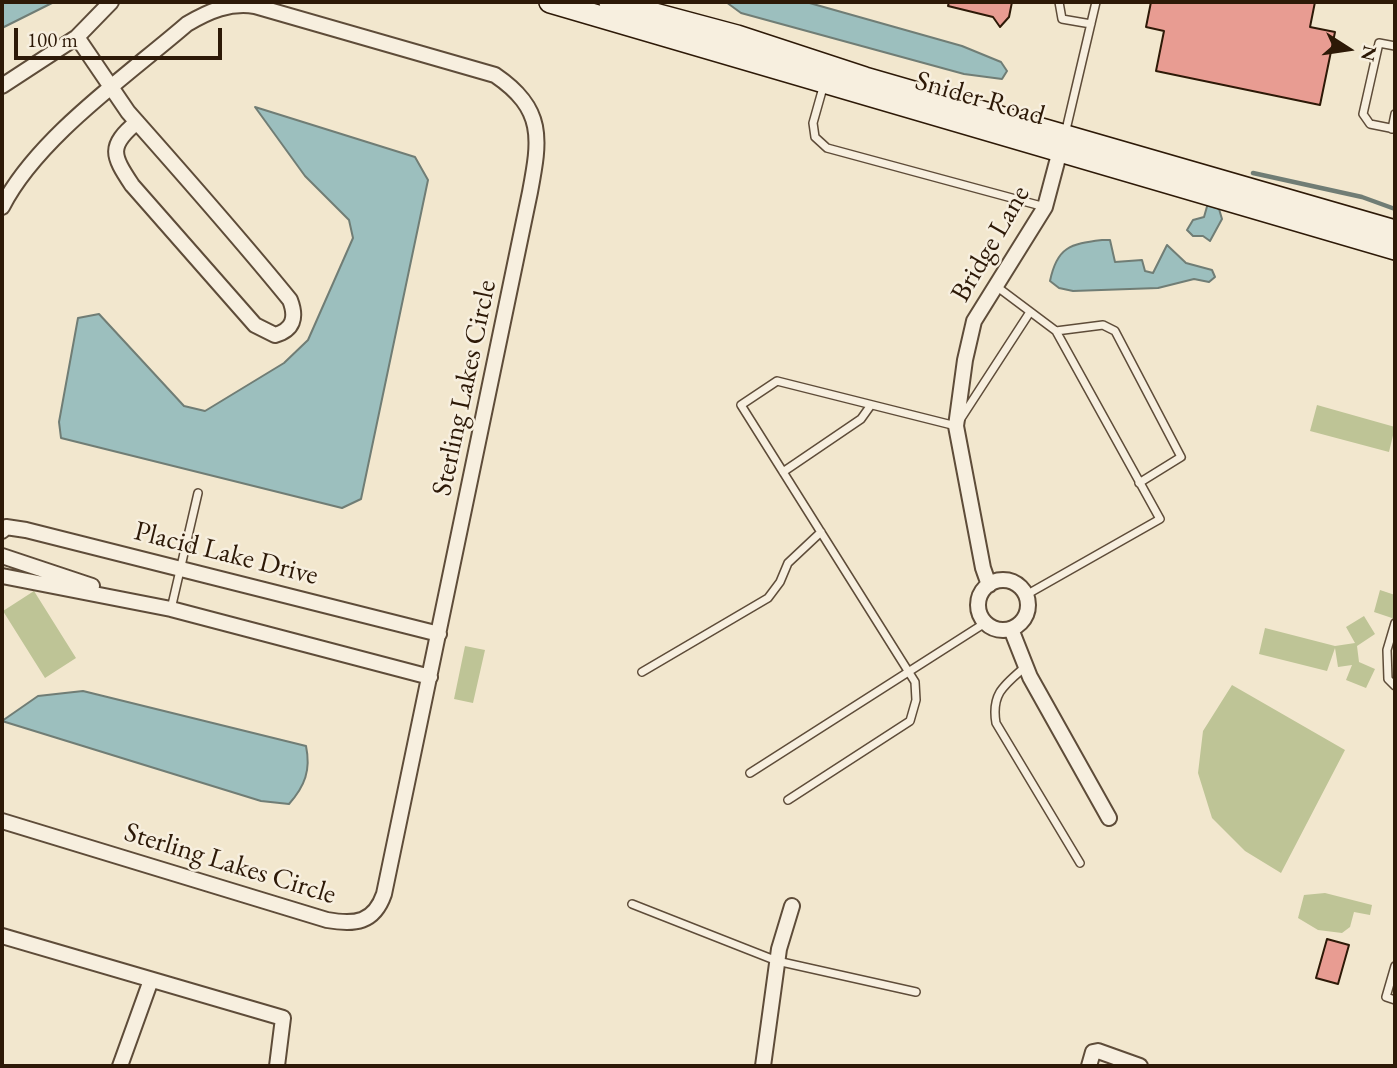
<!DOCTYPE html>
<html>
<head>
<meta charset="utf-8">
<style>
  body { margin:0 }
  #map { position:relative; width:1397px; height:1068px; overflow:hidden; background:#f2e7ce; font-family:"EB Garamond",serif }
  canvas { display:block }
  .frame { position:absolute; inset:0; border:4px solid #2d1907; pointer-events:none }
  .north { position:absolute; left:1313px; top:14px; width:70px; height:70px; -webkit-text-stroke:5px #f7efdf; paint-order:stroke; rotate:102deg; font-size:19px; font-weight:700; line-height:28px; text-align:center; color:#2d1907 }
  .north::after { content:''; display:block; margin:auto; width:24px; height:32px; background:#2d1907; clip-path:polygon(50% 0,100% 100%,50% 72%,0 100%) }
  .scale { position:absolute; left:14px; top:28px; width:208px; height:32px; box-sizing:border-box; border:4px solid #2d1907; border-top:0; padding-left:9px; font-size:21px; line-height:24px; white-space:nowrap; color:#2d1907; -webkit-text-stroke:5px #f7efdf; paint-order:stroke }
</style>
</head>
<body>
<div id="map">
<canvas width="1397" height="1068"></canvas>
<div class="frame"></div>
<div class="north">N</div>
<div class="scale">100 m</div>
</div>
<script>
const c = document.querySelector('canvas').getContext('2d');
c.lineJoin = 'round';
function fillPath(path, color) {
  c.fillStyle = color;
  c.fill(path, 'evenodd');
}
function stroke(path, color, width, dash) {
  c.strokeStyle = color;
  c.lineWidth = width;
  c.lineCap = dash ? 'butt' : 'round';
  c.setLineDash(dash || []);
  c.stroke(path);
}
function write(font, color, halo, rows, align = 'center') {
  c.font = font + ' "EB Garamond",serif';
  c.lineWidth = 5;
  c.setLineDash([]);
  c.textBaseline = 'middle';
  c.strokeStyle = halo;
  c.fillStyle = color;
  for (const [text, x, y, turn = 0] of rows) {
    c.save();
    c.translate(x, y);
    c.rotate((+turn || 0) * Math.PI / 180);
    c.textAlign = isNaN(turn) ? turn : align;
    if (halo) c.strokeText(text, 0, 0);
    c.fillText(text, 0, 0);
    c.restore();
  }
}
fillPath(new Path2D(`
  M1317,405L1395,427L1389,452L1310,431Z
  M1380,590L1395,595V619L1374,612Z
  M34,591L76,658L45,678L3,611Z
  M1364,616L1375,634L1357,646L1359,662L1375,669L1366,688L1346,680L1352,665L1338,667L1335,648L1327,671L1259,654L1265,628L1335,646L1355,643L1346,627Z
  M465,646L485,650L473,703L454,699Z
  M1232,685L1345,750L1281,873L1245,851L1212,818L1198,773L1203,731Z
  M1325,893L1372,905L1370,915L1354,912L1350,927L1342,933L1318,930L1298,918L1304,895Z`), '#bec496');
const water = new Path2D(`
  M2,2H54L2,28Z
  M726,2H806L962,46L1001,62L1007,71L1002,79L964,74L741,13Z
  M255,107L415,157L428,180L361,499L342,508L61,438L59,422L78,318L99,314L184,406L205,411L284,363L308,340L353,238L349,220L305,176Z
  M1208,203L1219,209L1222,219L1210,241L1203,236H1193L1187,230L1193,220L1204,217Z
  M1102,240H1110L1115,262L1142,260L1145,271L1153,273L1167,245L1186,263L1212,270L1215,277L1209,282L1194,279L1158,288L1073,291L1059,288L1050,281C1057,247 1070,244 1102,240Z
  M83,691L306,746C311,770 305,786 289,804L261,801L2,721L38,696Z`);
fillPath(water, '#9cbfbe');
stroke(water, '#707d75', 2);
stroke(new Path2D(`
  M1253,173L1362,197L1395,209`), '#707d75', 4.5);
const building = new Path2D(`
  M949,2H1012L1009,17L1000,27L993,17L948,6Z
  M1151,2H1315L1310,27L1335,32L1320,105L1156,71L1164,31L1146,27Z
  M1327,939L1349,945L1338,984L1316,978Z`);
fillPath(building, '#e89c92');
stroke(building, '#2d1907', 2);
const lane = new Path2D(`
  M1059,2L1062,19L1091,24
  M1395,46L1379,43L1363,114L1370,124L1395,129
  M824,84L813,123L815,137L827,148L1045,207
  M1392,129L1395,114
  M1065,134L1096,2
  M996,286L1056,331L1160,519L1026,595
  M1056,331L1103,325L1115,331L1181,457L1139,483
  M783,472L861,419L871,405
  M171,609L198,493
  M1395,623L1387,650L1388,679L1395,686
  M1025,667C1004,685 991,694 996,723L1080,863
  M642,672L768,598L780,582L788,563L821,532
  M750,773L985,623
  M788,800L910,721L916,700L915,682L741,405L777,381L956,426L1030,312
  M632,904L777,961L916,992
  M1395,966L1386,997L1395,1000`);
const street = new Path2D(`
  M77,37L128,112C183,174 238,236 290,300C297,318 293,330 275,335L255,325L132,185C112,155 108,146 137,122
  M2,86L77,37L111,2
  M2,207C37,138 128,75 187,24C209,11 230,2 255,6L495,75C545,109 540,139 530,192L384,894C374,923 355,925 327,920L2,821
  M2,531L6,527L26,530L439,634
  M2,556L92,586
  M2,576L171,609L430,677
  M978 605a25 25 0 1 1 50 0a25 25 0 1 1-50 0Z
  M989,585L983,568L956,426L965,360L974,321L1045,207L1062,143
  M1011,629L1030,677L1109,818
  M2,936L283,1018L277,1066
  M120,1066L151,980
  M763,1066L779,949L792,906
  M1089,1066L1093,1052L1098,1051L1140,1066`);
const secondary = new Path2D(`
  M550,2L1395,249
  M610,2L737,36L865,78L1395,231`);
stroke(lane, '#5e4c39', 10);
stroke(street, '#5e4c39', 18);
stroke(secondary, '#2d1907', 24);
stroke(lane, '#f7efdf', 7);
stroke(street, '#f7efdf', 14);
stroke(secondary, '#f7efdf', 21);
write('28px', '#2d1907', '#f7efdf', [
  ["Snider Road",980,99,16],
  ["Bridge Lane",991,244,-60],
  ["Sterling Lakes Circle",465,388,-78],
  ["Placid Lake Drive",226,554,14],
  ["Sterling Lakes Circle",230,864,17]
]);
</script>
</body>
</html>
